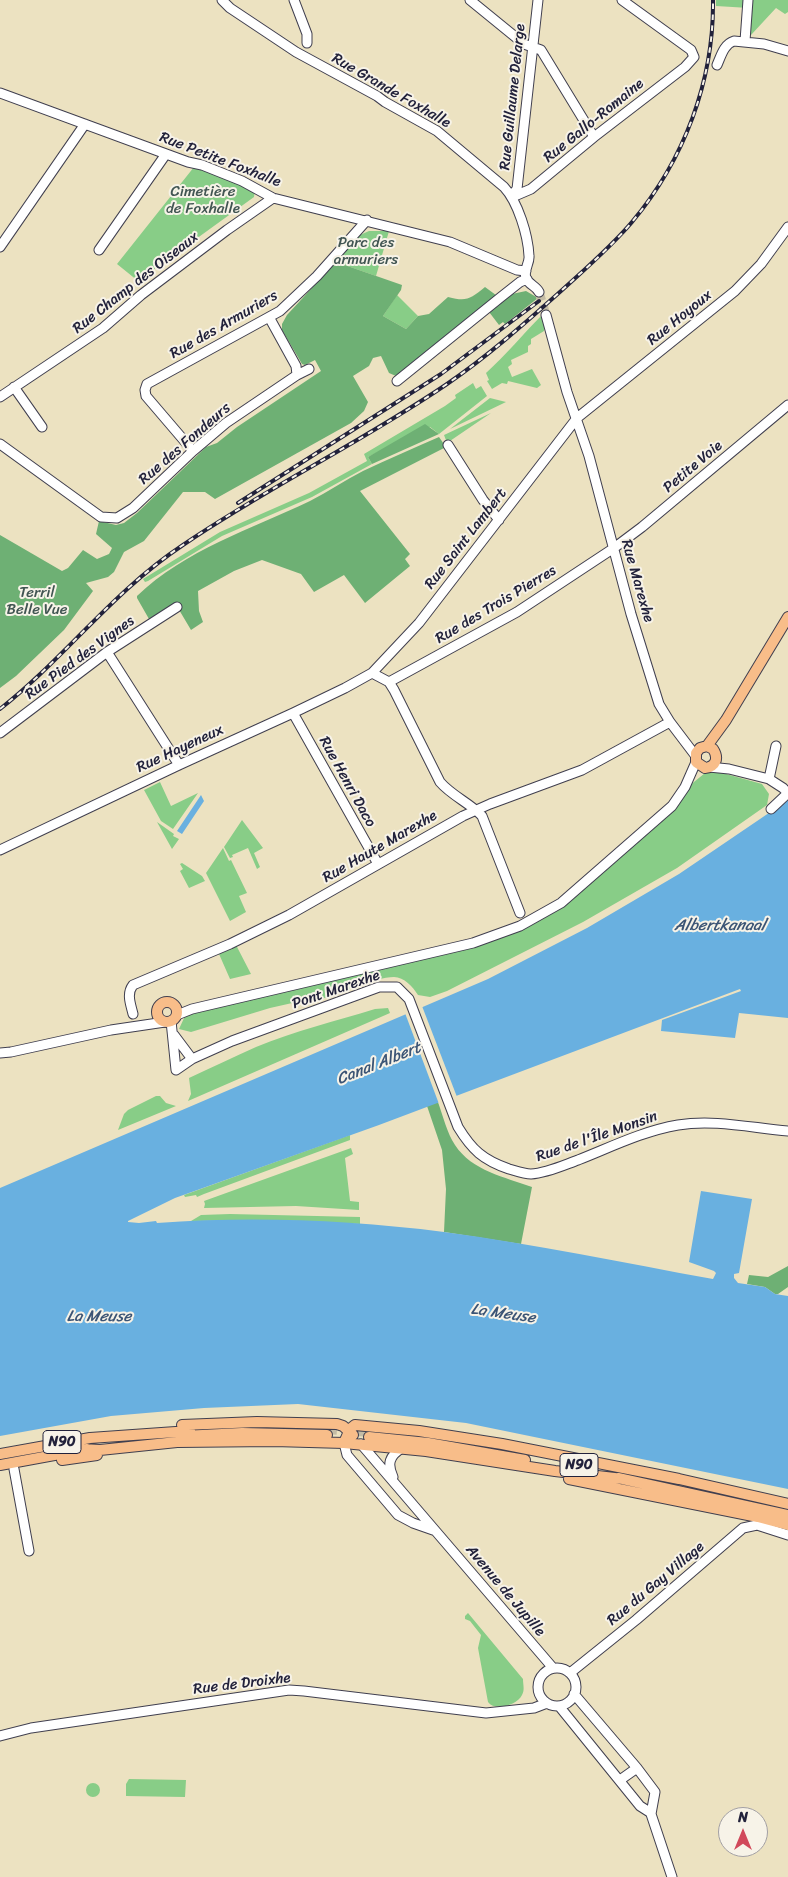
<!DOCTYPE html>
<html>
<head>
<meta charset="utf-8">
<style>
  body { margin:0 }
  #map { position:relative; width:788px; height:1877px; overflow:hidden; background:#ece2c1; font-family:Sriracha,sans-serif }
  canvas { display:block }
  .north { position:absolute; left:718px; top:1807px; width:50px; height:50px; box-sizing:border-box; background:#f7f3e8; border:1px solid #a29fa3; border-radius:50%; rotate:0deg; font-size:14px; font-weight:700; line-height:20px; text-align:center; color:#22223b }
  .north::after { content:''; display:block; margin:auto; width:18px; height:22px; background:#d1495b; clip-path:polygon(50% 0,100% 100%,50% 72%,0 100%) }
</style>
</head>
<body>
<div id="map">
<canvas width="788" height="1877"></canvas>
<div class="north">N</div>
</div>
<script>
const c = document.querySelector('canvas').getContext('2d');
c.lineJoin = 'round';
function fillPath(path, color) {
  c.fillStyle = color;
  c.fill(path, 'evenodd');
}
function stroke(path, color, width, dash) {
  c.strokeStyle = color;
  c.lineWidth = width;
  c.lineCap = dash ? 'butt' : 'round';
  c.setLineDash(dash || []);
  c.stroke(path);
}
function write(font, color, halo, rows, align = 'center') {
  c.font = font + ' Sriracha,sans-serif';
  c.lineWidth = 4;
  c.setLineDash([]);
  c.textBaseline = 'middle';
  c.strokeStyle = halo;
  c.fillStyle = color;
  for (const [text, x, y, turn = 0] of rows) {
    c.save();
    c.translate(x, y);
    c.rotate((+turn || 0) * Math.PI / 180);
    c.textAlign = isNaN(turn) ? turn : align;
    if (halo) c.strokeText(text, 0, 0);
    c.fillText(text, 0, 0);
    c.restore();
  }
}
fillPath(new Path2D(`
  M716,0H788V12L785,14L776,8L751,35L746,33L749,8L716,6Z
  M194,167L255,190L254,197L138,281L117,264Z
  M369,231H389L376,276L336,262L360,235Z
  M397,295L418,316L406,329L383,316Z
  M542,315L545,323L544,331L531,339V344L528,346V352L511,360L512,364L508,367L512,377L532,369L541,385L537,388L508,381L507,384L502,383L492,389L487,381L489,380L486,373C506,355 523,334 542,315Z
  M473,383L476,389L481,386L487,396L439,434L430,427L368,457L372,464L312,497L222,536L148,581L145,582L143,579L220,532L309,493L367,461L364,454L445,406L456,398L455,395Z
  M490,398L506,402L450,429Z
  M491,413L447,443L444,435Z
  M719,772L762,784L769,794L767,805L677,868L583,922L447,991L430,997L418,995C413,987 404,977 394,977C375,977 333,995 314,1002L310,999L270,1008L191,1032L179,1029L185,1016L230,997L470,941L521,922L561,897L678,795L705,773Z
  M160,782L171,806L198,793L173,829L161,821L144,790Z
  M242,820L263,848L254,853L260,867L257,869L248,848L232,855L233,857L230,858L224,847Z
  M157,822L174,834L173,836L179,839L172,849Z
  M223,848L229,861L231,860L247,893L239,896L246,912L230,921L206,873Z
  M182,863L202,876L205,881L189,888L180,871L183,869L180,864Z
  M236,945L251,974L230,979L219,954Z
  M388,1008L390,1013L188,1101L191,1094L189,1078C212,1067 234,1057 256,1047C295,1031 336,1021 375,1009Z
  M156,1096H160L166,1103L176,1106L118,1130L124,1114L128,1110Z
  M350,1135V1140L204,1194L197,1197L196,1195L185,1197L184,1195Z
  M351,1148L353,1154L345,1158L350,1201L359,1202V1210L296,1206L204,1208L205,1204L204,1201Z
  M230,1214L360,1217V1224L275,1220L191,1221L201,1215Z
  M468,1613L523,1679C523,1685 525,1690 522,1695C517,1705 495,1712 488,1702L478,1648L481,1635L470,1621L465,1619V1616Z
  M129,1779L186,1780L185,1797L126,1796V1784Z
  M86 1790a7 7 0 1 1 14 0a7 7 0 1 1-14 0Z`), '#88cd87');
fillPath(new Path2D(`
  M336,262L402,285L401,290L383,316L406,329L418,316L429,314L448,297C467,302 470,299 485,287L504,301L512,294L526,291L538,298L505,324L503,322L499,325L486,308L469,318L396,376L389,373L381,356L373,358L369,366L353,376L368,402L364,411L351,423L215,499L205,492H183L144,541L124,552L114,572L108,577L86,583L93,591L64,630L16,676L0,688V535L62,571L68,568L83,550L97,559L109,554L112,548L96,534L99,521L116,525L124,523L137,513L206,447L217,443L237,427L321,371L315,360L305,365L302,364L282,330V324L287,315Z
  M425,424L439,434L372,464L368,457Z
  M439,437L446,447L360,491L410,554L405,559L410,566L365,603L344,575L314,592L301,574L262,560L234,571L198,591L199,611L203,622L191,630L175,603L149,619L137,598V596C185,550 251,529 310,501C328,492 345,480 363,471C388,459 414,448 439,437Z
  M438,1102C443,1116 447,1133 455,1145C472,1171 505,1177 532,1187L521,1244L444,1232L446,1189L442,1150L427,1106Z
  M788,1266V1287L778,1294H775L765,1287L747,1284L749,1275L768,1277Z`), '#6eb074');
fillPath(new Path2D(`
  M201,795L204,801L182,834L177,831Z
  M788,800V1018L739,1013L735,1038L661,1031L662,1020L741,991L740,989L379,1125L175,1198L128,1221V1222L139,1223L156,1221L157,1223C252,1216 350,1220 444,1232C535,1244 624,1263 713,1279L716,1273L714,1271L689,1262L701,1191L752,1199L739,1273L734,1274V1278L738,1283L765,1287L775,1294L788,1296V1489L466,1423L298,1404L204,1408L111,1416L0,1436V1188L488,979L587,928L679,874Z`), '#69b0e0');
fillPath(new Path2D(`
  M422,1006L457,1097L439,1104L405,1013Z`), '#ece2c1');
stroke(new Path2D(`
  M539,292L546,315`), '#c4bca6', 9, [9, 4.5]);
stroke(new Path2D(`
  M327,1429L369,1432`), '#c4bca6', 10, [10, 5]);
const minor = new Path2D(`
  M222,0L230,8L296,52L377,96L385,102L437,131L504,187C518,202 528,235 529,256C530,263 523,270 526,278C529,285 536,286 539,292
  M294,0L307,34V43
  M470,0L524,44L541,50L594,137
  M745,41L748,0
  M717,65C721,56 724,44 734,41L764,44L788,51
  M0,93L188,162L202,165L242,181L273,198L450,242L517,270L526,271
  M512,195H517L531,189L594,137L685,67L694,57L691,50L622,0
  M512,195L517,189L538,0
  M0,247L85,124
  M99,250L166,154
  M546,315L567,392L589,456L631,614L659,704L670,722L695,755
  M297,375L309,369
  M397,381L501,297L520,282L527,279
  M14,387L42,427
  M0,397L103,328L141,295L227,230L273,198
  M0,444L101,517L117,518L133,508L193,451L226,423L297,375L296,366L269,317
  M448,445L483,500L499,520
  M193,451L146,396L145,390L147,384L280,311L317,276L367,220
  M107,652L179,765
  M372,673L389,682L394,690L440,782C452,796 470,803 482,816L520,913
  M389,682L517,612L614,548L642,527L788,405
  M293,713L378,864
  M0,733L107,652L177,607
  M709,767L729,769L769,779
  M771,809L788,793L783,788L769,779L776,746
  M0,850L179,765L293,713L345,688L372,673L419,623L577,418L735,291L761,264L788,227
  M133,1014C131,1005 126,994 133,985L230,944L289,915L463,816L490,804L582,770L670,722
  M177,1015L192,1009L473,943L520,926L561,903L672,806L685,787L696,762
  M171,1021L176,1070L192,1059L232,1041L379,987H397L409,999L458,1127C472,1150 483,1160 509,1169C516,1171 524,1174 531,1174C547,1173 564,1165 578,1160C611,1147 643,1131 678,1125C714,1119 752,1128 788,1131
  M174,1035L192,1059
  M0,1053L11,1052L111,1030L165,1022
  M344,1443L347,1455L398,1515L413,1523L433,1530
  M361,1444L553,1668
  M14,1469L29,1551
  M393,1477C387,1464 389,1456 402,1448
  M538 1687a19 19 0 1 1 38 0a19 19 0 1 1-38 0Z
  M570,1673L636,1620L743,1528L757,1525L788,1535
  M574,1694L637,1768L655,1792L651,1814L672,1877
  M559,1706L640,1806L651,1813
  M0,1736L31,1728L289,1690L304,1691L486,1713L534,1708L547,1703
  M620,1780L637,1768`);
const major = new Path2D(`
  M707,746L713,749C719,758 716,767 705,768L696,762V753L700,748L707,746L726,720L788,617
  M157 1012a10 10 0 1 1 20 0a10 10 0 1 1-20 0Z
  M182,1425L257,1422L337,1424L343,1426L353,1435
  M183,1436L242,1433L327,1435
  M369,1437L428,1443L525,1460
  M344,1443L350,1429L355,1425L419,1431L502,1444L679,1479L788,1504
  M82,1449L100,1450L177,1442L274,1441L344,1443L426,1451L555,1471L623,1479
  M0,1454L90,1438L190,1431
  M62,1460L97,1455
  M0,1465L87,1449
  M618,1478L788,1515
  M569,1479L758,1517L788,1525`);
stroke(minor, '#403f4f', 11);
stroke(major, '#403f4f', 12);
stroke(minor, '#fff', 9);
stroke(major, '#f8bd89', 10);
const rail = new Path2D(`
  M238,503L441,374L539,301
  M0,709C65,658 112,592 183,545C268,487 362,442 447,384C488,356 524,324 561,291C585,269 611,247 632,222C684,160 714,81 713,0`);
stroke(rail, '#22223b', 4);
stroke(rail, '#f7f3e8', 2, [5.5]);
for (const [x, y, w] of [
  [62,1442,38],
  [579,1465,38]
]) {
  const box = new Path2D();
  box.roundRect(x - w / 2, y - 11.5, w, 23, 4);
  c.fillStyle = '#f7f3e8';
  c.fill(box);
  stroke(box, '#22223b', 1);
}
write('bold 14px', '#22223b', null, [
  ["N90",62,1442],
  ["N90",579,1465]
]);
write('15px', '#22223b', '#f7f3e8', [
  ["Rue Grande Foxhalle",391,91,30],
  ["Rue Guillaume Delarge",513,97,-84],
  ["Rue Gallo-Romaine",594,121,-39],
  ["Rue Petite Foxhalle",220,160,21],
  ["Rue Champ des Oiseaux",136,283,-38],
  ["Rue Hoyoux",680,318,-39],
  ["Rue des Armuriers",224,325,-30],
  ["Rue des Fondeurs",185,444,-41],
  ["Petite Voie",693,467,-40],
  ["Rue Saint Lambert",466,539,-52],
  ["Rue Marexhe",637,581,74],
  ["Rue des Trois Pierres",496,605,-31],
  ["Rue Pied des Vignes",80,658,-36],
  ["Rue Hayeneux",180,749,-25],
  ["Rue Henri Daco",347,782,61],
  ["Rue Haute Marexhe",380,847,-30],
  ["Pont Marexhe",336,990,-19],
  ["Rue de l'Île Monsin",597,1137,-19],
  ["Rue du Gay Village",656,1584,-40],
  ["Avenue de Jupille",505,1591,50],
  ["Rue de Droixhe",242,1684,-7]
]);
write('15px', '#415552', '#f7f3e8', [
  ["Cimetière",203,192],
  ["de Foxhalle",203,209],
  ["Parc des",366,243],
  ["armuriers",366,260],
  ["Terril",37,593],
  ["Belle Vue",37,610]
]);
write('italic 16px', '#3b5475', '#f7f3e8', [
  ["Albertkanaal",720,926],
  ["Canal Albert",379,1064,-22],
  ["La Meuse",503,1314,8],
  ["La Meuse",99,1317]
]);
</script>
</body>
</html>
